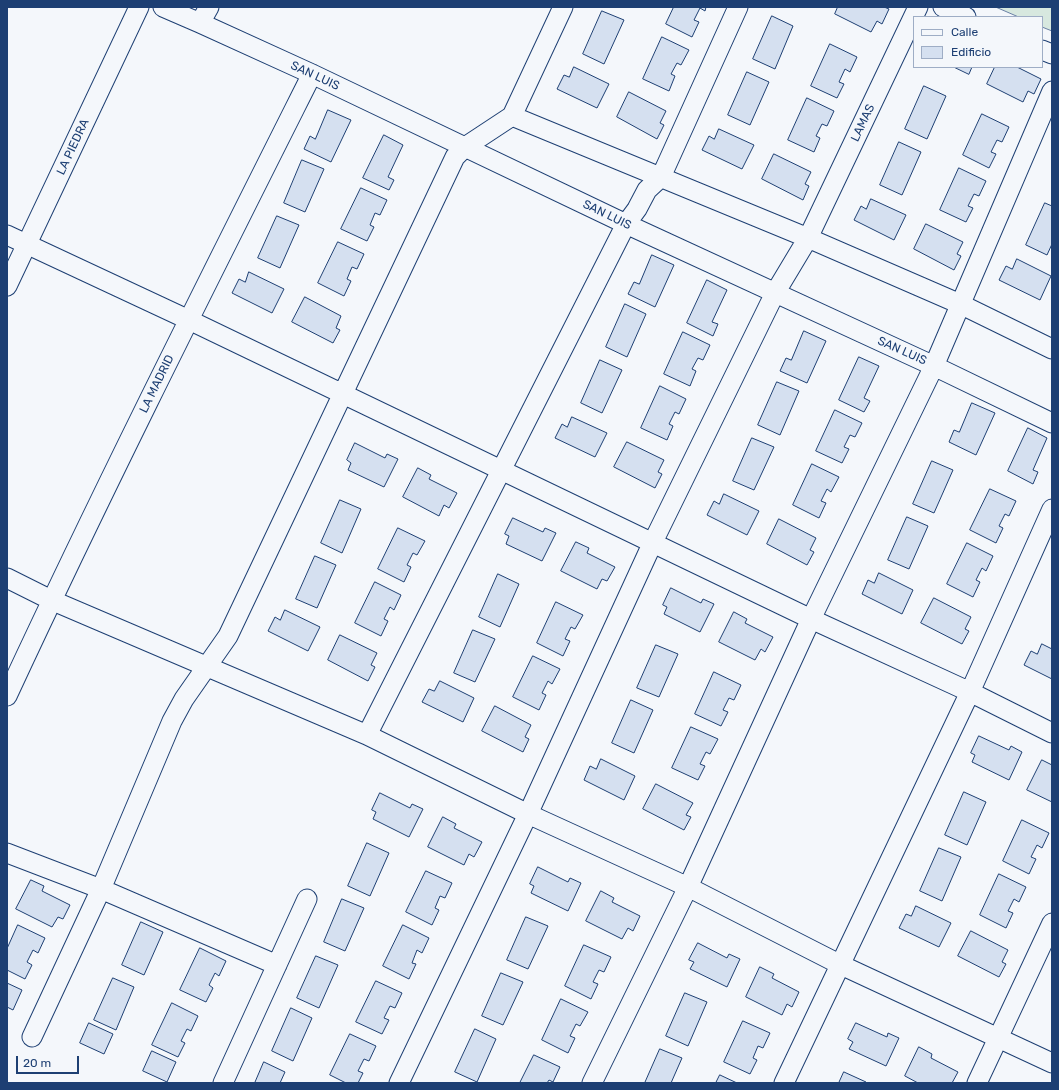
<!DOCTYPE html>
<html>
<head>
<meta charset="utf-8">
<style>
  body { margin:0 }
  #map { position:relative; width:1059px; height:1090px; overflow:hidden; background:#f4f7fb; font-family:Rubik,sans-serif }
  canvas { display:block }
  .frame { position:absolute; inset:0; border:8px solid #1d3f73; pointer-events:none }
  .legend { position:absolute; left:913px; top:16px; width:130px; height:52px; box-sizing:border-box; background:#f4f7fb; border:1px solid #9eadc5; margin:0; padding:5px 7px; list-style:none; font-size:12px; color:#1d3f73 }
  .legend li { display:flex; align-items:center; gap:8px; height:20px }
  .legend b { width:20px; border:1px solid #9eadc5 }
  .scale { position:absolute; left:16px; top:1056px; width:63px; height:18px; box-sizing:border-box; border:2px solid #1d3f73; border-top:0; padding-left:5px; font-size:12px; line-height:14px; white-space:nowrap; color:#1d3f73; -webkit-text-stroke:3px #f4f7fb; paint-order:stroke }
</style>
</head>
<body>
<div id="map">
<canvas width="1059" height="1090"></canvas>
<div class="frame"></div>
<ul class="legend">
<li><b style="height:5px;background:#f4f7fb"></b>Calle</li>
<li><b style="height:11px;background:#d5e0f0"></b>Edificio</li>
</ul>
<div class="scale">20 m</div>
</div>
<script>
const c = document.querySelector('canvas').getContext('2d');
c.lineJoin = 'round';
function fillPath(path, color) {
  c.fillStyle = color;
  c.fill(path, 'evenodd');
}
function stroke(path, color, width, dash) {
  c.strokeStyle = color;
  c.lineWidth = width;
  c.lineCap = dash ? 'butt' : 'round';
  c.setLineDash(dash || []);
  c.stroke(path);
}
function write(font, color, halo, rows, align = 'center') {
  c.font = font + ' Rubik,sans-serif';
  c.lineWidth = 3;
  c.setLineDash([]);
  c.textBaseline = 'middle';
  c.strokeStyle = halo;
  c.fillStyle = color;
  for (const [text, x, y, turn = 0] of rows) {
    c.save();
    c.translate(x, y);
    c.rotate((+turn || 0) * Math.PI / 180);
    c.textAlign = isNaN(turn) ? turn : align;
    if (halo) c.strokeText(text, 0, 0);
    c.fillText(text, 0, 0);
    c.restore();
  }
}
const green = new Path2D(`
  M996,7H1052V31L1042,27V17H1019Z`);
fillPath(green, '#d7e8df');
stroke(green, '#687fa3', 1);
const building = new Path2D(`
  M674,7H706L705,11L700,8L694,20L699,22L692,37L666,24Z
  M838,7H884L889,9L882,24L877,21L871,32L835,14Z
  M602,11L624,20L604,64L583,54Z
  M772,16L793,26L775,69L753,59Z
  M662,37L689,50L681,65L677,63L671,74L675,76L669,91L643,79Z
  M830,44L857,57L850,72L845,69L839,82L844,84L837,98L811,86Z
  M574,67L609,84L597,108L557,89L564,75L569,77Z
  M954,67H972L969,74Z
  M995,67H1017L1041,79L1034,94L1028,91L1023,102L987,84Z
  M747,72L769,82L750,125L728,115Z
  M924,86L946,96L927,139L905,129Z
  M629,92L666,111L660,123L664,125L657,139L617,117Z
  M807,98L834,111L827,126L822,124L816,136L820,138L814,152L788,140Z
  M328,110L351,120L331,162L304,149L310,136L315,139Z
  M982,114L1009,127L1002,142L997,140L991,152L996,154L989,168L963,155Z
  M719,129L754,145L742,169L702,150L709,136L714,139Z
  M384,135L403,145L388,177L394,180L389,190L363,178Z
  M899,142L921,152L902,195L880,185Z
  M774,154L811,172L805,184L809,186L803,200L762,179Z
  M302,160L324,169L305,212L284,203Z
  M959,168L986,181L979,196L974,194L968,206L973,208L966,222L940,210Z
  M361,188L387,200L380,215L375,213L370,225L374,227L367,241L341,229Z
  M871,199L906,215L894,240L854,220L861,206L866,209Z
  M1045,203L1052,206V244L1047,255L1026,245Z
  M277,216L299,225L280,268L258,258Z
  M926,224L963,242L957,254L961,256L954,270L914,249Z
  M338,242L364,254L357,269L352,267L347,279L351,281L344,296L318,283Z
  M652,255L674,265L655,307L628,294L634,282L639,284Z
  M1017,259L1051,276L1040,300L999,280L1006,266L1012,269Z
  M249,272L284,289L272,313L232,293L239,279L245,282Z
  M707,280L727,290L712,322L718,324L713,336L687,323Z
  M305,297L341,316L336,328L340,330L333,343L292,322Z
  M625,304L646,314L627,357L606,347Z
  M804,331L826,341L807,383L780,371L786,358L791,360Z
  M683,332L710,345L703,360L698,358L692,369L696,371L690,386L664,374Z
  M859,357L879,366L864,398L870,401L864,412L839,400Z
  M600,360L622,370L602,413L581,403Z
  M777,382L799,391L780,435L758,425Z
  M660,386L686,399L679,414L675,412L669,424L673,426L667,440L641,428Z
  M972,403L995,413L976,455L949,442L954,430L959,432Z
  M835,410L862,423L855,437L850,435L844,447L849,449L842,463L816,451Z
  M572,417L607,433L595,457L555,438L562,424L567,427Z
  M1028,428L1047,438L1033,470L1038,472L1033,484L1008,471Z
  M752,438L774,447L754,490L733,481Z
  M627,442L664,460L658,472L662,474L655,488L614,467Z
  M355,443L385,458L387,454L398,459L384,487L348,470L351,463L347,460Z
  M932,461L953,470L934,513L913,504Z
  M812,464L839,477L831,492L827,489L821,501L826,503L819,518L793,505Z
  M418,468L431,475L429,479L457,493L449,508L444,505L439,516L403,497Z
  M990,489L1016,501L1009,516L1005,514L999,526L1003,528L996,543L970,530Z
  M724,494L759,511L747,535L707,515L714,501L719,504Z
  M340,500L361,509L342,553L321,543Z
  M907,517L928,526L909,569L888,560Z
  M513,518L543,532L545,528L556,533L542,561L506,544L509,536L505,534Z
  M779,519L816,538L810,550L814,552L807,565L767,544Z
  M398,528L425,541L417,555L413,553L407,565L411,567L404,582L378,569Z
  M576,542L589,548L587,553L615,567L607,581L602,579L597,589L561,571Z
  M967,543L993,556L986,571L982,568L976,580L980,582L973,597L947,584Z
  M315,556L336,565L317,608L296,599Z
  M879,573L913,590L902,614L862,594L868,580L874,583Z
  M498,574L519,584L500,627L479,617Z
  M375,582L401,595L394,610L390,607L384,619L388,621L381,636L355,623Z
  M671,588L701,603L703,599L714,604L700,632L664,614L667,607L663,605Z
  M934,598L971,617L965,629L969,631L962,644L921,623Z
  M556,602L583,615L575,629L571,627L565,639L570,641L563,656L537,643Z
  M285,610L320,627L308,651L268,631L275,617L280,620Z
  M734,612L747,619L745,623L773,637L765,652L761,649L755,660L719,642Z
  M473,630L495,639L475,682L454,673Z
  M340,635L377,653L371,665L375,667L368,681L328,660Z
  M1042,644L1052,649V679L1024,665L1031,651L1037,654Z
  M656,645L678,654L659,697L637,688Z
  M533,656L560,669L552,684L548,681L542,693L546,695L539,710L513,697Z
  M714,672L741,685L734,700L729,698L723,710L728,712L721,726L695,714Z
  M440,681L474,698L463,722L422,702L429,689L434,691Z
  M631,700L653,710L634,753L612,743Z
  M495,706L531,725L525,737L529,739L523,752L482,731Z
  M691,727L718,739L710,754L706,752L700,764L705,766L698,780L672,768Z
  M979,736L1009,750L1011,746L1022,752L1009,780L972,762L975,755L971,753Z
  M601,759L635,776L624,800L584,780L590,766L596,769Z
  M1042,760L1052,765V802L1027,790Z
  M656,784L693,803L686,815L691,817L684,830L643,809Z
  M964,792L986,802L967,845L945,835Z
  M380,793L410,808L412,804L423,809L409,837L373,819L376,812L372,810Z
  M443,817L456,824L454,828L482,842L474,857L469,854L464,865L428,847Z
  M1022,820L1049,833L1042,848L1037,845L1031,857L1036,859L1029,874L1003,861Z
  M367,843L389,853L370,896L348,886Z
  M939,848L961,857L942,901L920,891Z
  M538,867L568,882L570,878L581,883L568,911L531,893L534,886L530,884Z
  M426,871L452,883L445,898L440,896L435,908L439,910L432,925L406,912Z
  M999,874L1026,887L1019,902L1014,899L1008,911L1013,913L1006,928L980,915Z
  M31,880L44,886L42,891L70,905L63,919L58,917L52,927L16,909Z
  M601,891L614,898L612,902L640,916L633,931L628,928L622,939L586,921Z
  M342,899L364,908L345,951L324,942Z
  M916,906L951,923L939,947L899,928L906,914L911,916Z
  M526,917L548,926L528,969L507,960Z
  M141,922L163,932L144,975L122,965Z
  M18,925L45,938L38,953L33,950L27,962L32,965L25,979L7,970V949Z
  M403,925L429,938L422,953L417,950L412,963L416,964L409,979L383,966Z
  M971,931L1008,950L1002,962L1006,964L999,977L958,956Z
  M698,943L727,958L729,954L740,959L727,987L690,969L694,962L689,960Z
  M584,945L611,957L604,972L599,970L593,982L598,984L591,999L565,986Z
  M200,948L226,961L219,976L215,973L209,985L213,988L206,1002L180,990Z
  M316,956L338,965L319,1008L297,998Z
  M760,967L774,974L772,978L799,992L792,1007L787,1004L782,1015L746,997Z
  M501,973L523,982L503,1025L482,1016Z
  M113,978L134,987L116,1030L94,1020Z
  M376,981L402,993L395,1008L390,1006L384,1018L389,1020L382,1034L356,1022Z
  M7,983L22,990L13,1010L7,1007Z
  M685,993L707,1002L688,1046L666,1036Z
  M561,999L588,1012L580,1026L576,1024L570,1036L575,1038L568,1053L542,1040Z
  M172,1003L198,1016L191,1031L187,1029L181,1041L185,1043L178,1057L152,1045Z
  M291,1008L312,1018L293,1061L272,1051Z
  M743,1021L770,1033L763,1048L758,1046L753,1058L757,1060L750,1074L724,1062Z
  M89,1023L113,1034L104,1054L80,1043Z
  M856,1023L887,1037L888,1033L899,1038L886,1066L849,1049L853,1042L848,1039Z
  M475,1029L496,1039L477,1082L455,1072Z
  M350,1034L376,1046L369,1061L364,1059L358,1071L363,1073L358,1083H346L330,1075Z
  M919,1047L932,1054L931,1058L958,1072L952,1083H918L905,1076Z
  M660,1049L682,1058L671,1083H645Z
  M152,1051L176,1062L167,1082L143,1071Z
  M534,1055L560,1067L553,1082L549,1080L547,1083H520Z
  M264,1062L285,1072L280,1083H255Z
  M844,1072L866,1082L865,1083H839Z
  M720,1075L737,1083H716Z`);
fillPath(building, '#d5e0f0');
stroke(building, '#1d3f73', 1);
const minor = new Path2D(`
  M163,7L200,23L312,74L626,224L934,366L1052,423
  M943,7L966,17
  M200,23L209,7
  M1042,50L1052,54
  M512,116L808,238L960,304L1052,349
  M7,235L189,320L811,619L970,692L1052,733
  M7,286L139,7
  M7,578L51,600L367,735L528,814L688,887L841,965L1052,1063
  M7,696C104,487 208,281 312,74
  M367,735L626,224L637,209L647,190L661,177L738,7
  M7,853L101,889L277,965
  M32,1037L101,889L172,721L184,699L228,636L455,157L465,147L512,116L563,7
  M223,1083L307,899
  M399,1083L528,814L653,542L775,293L808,238L918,7
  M592,1083L688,887L811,619L934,366L1052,91
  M784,1083L970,692L1052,509
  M977,1083L1052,923`);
stroke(minor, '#1d3f73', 21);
stroke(minor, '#f4f7fb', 19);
write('12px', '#1d3f73', '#f4f7fb', [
  ["SAN LUIS",315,76,25],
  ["LAMAS",863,123,-65],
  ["LA PIEDRA",73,147,-65],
  ["SAN LUIS",607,215,26],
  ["SAN LUIS",902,351,24],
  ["LA MADRID",157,384,-64]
]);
</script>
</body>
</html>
